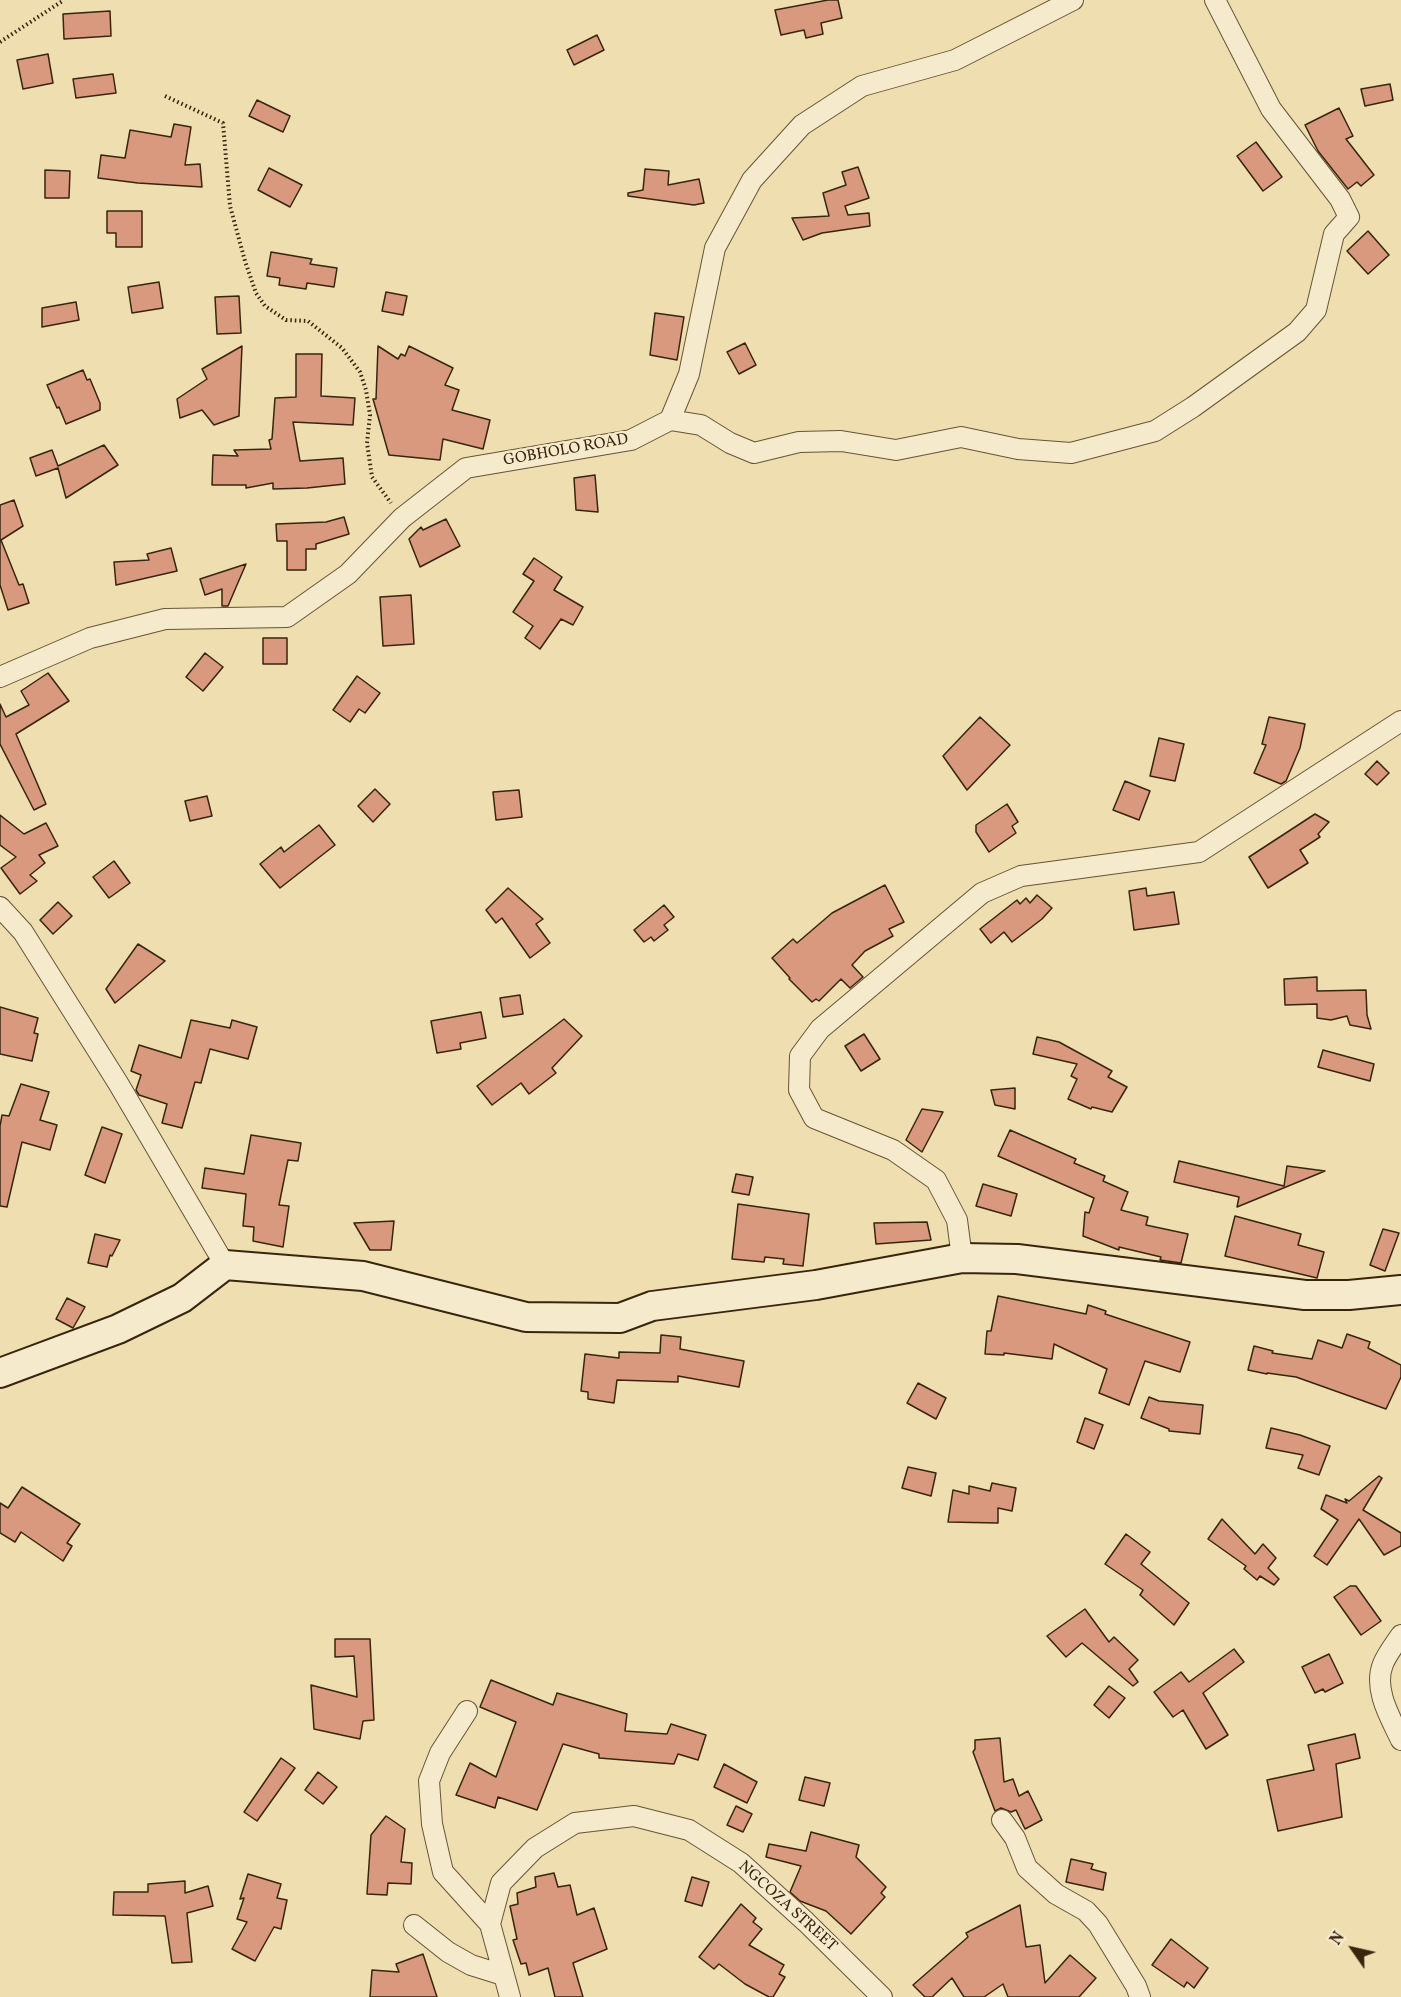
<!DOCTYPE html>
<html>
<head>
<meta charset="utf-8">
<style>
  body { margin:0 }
  #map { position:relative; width:1401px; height:1997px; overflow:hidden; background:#efdfb0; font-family:Vollkorn,serif }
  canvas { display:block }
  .north { position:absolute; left:1323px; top:1919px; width:60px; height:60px; -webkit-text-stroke:4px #f5eacc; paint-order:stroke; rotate:304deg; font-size:16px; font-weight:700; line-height:24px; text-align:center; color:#38250e }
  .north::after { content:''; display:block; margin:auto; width:21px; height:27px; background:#38250e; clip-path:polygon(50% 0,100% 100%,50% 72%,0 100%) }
</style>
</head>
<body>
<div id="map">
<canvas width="1401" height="1997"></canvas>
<div class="north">N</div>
</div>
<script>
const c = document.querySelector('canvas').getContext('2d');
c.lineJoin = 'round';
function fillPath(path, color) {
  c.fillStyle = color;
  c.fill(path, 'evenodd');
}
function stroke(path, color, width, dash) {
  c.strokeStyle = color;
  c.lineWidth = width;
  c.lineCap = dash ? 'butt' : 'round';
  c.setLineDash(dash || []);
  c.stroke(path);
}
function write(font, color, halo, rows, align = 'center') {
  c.font = font + ' Vollkorn,serif';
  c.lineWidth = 4.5;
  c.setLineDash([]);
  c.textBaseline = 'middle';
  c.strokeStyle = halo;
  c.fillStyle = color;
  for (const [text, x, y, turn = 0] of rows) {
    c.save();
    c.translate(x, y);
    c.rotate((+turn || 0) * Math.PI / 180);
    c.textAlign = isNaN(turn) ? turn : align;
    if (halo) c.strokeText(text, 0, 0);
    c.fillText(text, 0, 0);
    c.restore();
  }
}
const building = new Path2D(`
  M828,0H838L842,18L821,23L823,34L806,38L804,30L781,35L775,10Z
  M110,11L111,36L64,39L63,14Z
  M597,35L604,50L574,65L567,50Z
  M48,54L53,83L23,89L17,60Z
  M113,74L116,93L76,98L73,79Z
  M1390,84L1393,100L1365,106L1361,89Z
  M257,100L290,116L283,132L249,116Z
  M1339,108L1353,136L1346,139L1374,175L1361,186L1357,182L1348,189L1318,151L1305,125Z
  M174,124L191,127L185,165L200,164L202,187L138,183L98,178L101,155L125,158L130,130L171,137Z
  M1256,142L1282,177L1263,191L1237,156Z
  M858,167L869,198L845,206L848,215L869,213L870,226L822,233L803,240L792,218L829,216L823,193L846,185L842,172Z
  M269,168L302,185L290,207L258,190Z
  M645,169L669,171L668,185L699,179L704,203L694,205L628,196V193L643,190Z
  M45,170L70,171L69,198H45Z
  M107,211H142V247H116V233H107Z
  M1368,231L1389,255L1368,274L1347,251Z
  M271,252L312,259L310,264L337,268L334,287L307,283L306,289L279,285L280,278L267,276Z
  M159,282L163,308L132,313L128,287Z
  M386,292L407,296L403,315L382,311Z
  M239,296L241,333L217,334L215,297Z
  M76,302L79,320L42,327V308Z
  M655,313L684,317L677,360L650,355Z
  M745,343L756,365L739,374L727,352Z
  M242,346L239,416L214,425L202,410L180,418L177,399L207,379L202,369Z
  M378,346L398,359L401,354L405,356L409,346L453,368L445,385L459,390L452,410L490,420L483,449L443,439L440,460L389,455L373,399H376Z
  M296,354H322L321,396L355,398L353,425L293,422L300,461L343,458L345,484L307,488L273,489V483L246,488V485H212L213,455L238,456L234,450L271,449L269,440L272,439L275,398L296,397Z
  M83,370L87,380L90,379L100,403V410L66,424L59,407L57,408L47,385Z
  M104,445L118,465L66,498L58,468L36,476L30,458L52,450L58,466Z
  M595,475L598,512L576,510L574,478Z
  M14,500L23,526L1,540L19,585L23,584L29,603L8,610L0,585V505Z
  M344,517L349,534L316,544V549H306V570H287V541H277L276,524L326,522Z
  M446,519L460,546L420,567L409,539L421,527L423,530Z
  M171,548L177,571L116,585L114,562L149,560L147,554Z
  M534,558L562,577L554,590L583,607L573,625L561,619L540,649L525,638L533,626L513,612L534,581L523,574Z
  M246,564L228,606H222V589L205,595L200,579Z
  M411,595L414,644L383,646L380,597Z
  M263,638H287V664H263Z
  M205,653L223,667L203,691L186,677Z
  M48,673L69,701L16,734L46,804L34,810L0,744V704L6,717L29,705L21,691Z
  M357,676L380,693L365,713L359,709L350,722L333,710Z
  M980,717L1010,745L967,790L943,756Z
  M1269,717L1305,724L1300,748L1286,781L1281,784L1254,773L1266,745L1262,744Z
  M1159,738L1184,744L1175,781L1150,776Z
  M1377,761L1389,773L1377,785L1365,774Z
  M1125,781L1150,791L1139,820L1113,810Z
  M375,789L390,804L373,822L358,806Z
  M519,790L522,817L496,820L493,792Z
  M207,796L212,816L190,821L185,801Z
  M1007,804L1018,822L1012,826L1016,833L989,852L976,832V825Z
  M1315,814L1329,822L1318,834L1320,837L1300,850L1308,863L1268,888L1249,857Z
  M0,815L24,834L46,823L58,846L39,855L45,863L30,875L37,881L20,894L1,868L16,857L0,845Z
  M319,825L335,845L280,888L260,864L281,847L284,852Z
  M114,861L130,883L109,898L93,877Z
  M885,885L904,922L889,929L893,936L865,951L852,965L863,977L850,988L841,979L819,1001L816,999L812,1002L789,979L790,978L772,958L793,939L797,943L832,913Z
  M508,888L543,919L536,924L550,943L530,958L502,918L496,923L486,910Z
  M1146,888L1147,896L1174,892L1179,924L1134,930L1129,891Z
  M1037,895L1052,908L1042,919L1012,942L1004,932L991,943L980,929L1017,900L1020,904L1026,898L1030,903Z
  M58,902L72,916L53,934L40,920Z
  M664,905L674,917L664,925L668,930L654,941L651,937L644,942L634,930Z
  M138,944L165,961L115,1003L106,989Z
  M1317,977V991L1366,990L1367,1015L1371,1029L1350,1025L1347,1016L1331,1020L1317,1018V1004L1285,1005L1284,979Z
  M520,995L523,1014L503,1017L500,998Z
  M0,1007L38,1018L34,1033L38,1034L32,1061L0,1054Z
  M481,1012L486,1038L460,1043L461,1049L437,1053L431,1021Z
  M564,1019L582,1036L552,1068L556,1073L529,1094L521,1083L492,1105L477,1086Z
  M191,1020L230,1028L232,1020L257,1027L248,1059L210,1049L201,1083L195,1082L182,1128L162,1123L167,1104L139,1095L136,1090L141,1075L131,1071L139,1045L181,1058Z
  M864,1034L880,1059L861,1071L845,1046Z
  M1037,1037L1059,1042L1112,1071L1108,1077L1127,1087L1112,1112L1092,1107L1091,1109L1068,1099L1077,1079L1071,1076L1077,1064L1033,1054Z
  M1323,1050L1374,1064L1370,1081L1318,1067Z
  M21,1084L49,1092L40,1120L57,1125L50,1150L22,1142L7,1207L0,1206V1126L2,1115L9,1116Z
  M1015,1088V1109L995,1105L991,1090Z
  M922,1109L943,1112L922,1152L906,1140Z
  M102,1127L122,1134L105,1183L85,1175Z
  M1010,1130L1076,1159L1074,1163L1105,1176L1103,1181L1128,1192L1121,1210L1148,1217L1146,1225L1188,1234L1181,1263L1160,1260L1161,1257L1119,1247V1250L1083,1236L1085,1212L1089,1213L1094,1198L998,1156Z
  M251,1135L301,1143L298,1161L288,1160L279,1205L289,1206L283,1247L253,1241L254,1227L243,1226L246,1194L202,1188L205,1168L244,1174Z
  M1179,1161L1284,1186L1287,1166L1325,1171L1237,1207L1239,1197L1174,1182Z
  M736,1174L753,1177L749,1195L732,1192Z
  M983,1184L1017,1194L1011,1216L976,1206Z
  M738,1204L809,1214L803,1266L783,1264L784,1259L765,1257L764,1262L732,1259Z
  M1235,1216L1301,1234L1298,1245L1324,1252L1317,1278L1225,1256Z
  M394,1221L391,1250H370L354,1223Z
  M927,1222L931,1240L876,1244L874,1223Z
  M1383,1229L1399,1233L1385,1271L1370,1265Z
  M95,1234L120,1240L112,1256L110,1255L107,1267L88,1263Z
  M998,1296L1086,1314L1088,1305L1106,1311L1105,1314L1190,1342L1180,1372L1145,1361L1129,1405L1099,1393L1107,1369L1054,1344L1052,1359L1004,1353V1355L985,1354L987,1331H991Z
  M67,1298L85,1307L73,1328L56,1319Z
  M1347,1334L1370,1342L1368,1348L1401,1365V1377L1386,1409L1296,1377L1267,1373V1374L1248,1370L1254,1346L1273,1351L1272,1353L1312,1359L1318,1340L1342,1348Z
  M661,1335L681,1337L680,1349L744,1361L739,1387L678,1376V1382L617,1380L614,1403L588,1399V1392L581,1391L585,1354L619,1358V1352L660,1353Z
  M918,1383L946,1398L936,1419L907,1403Z
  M1149,1397L1159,1401L1203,1405L1200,1434L1169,1431V1429L1141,1418Z
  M1085,1418L1103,1425L1094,1449L1077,1442Z
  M1271,1428L1300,1435L1330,1446L1319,1475L1298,1468L1303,1455L1266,1448Z
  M908,1467L936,1473L931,1496L902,1488Z
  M1379,1476L1382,1478L1363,1510L1401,1533V1546L1384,1555L1359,1519L1327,1565L1314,1556L1338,1520L1321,1509L1326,1495L1347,1503L1345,1499L1349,1501Z
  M992,1483L1016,1488L1012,1511L998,1508V1523L948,1522L953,1490L969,1494V1486L990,1491Z
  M22,1487L80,1524L67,1543L72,1546L63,1561L21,1532L15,1542L0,1533V1503L8,1508Z
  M1222,1519L1255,1554L1263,1544L1276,1558L1268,1568L1279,1579L1274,1585L1260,1576L1257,1580L1244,1569L1246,1566L1208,1539Z
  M1126,1534L1150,1552L1141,1564L1189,1603L1174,1625L1140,1595L1143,1590L1105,1564Z
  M1350,1586H1356L1381,1621L1361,1635L1334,1597Z
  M1085,1609L1109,1642L1114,1637L1138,1660L1129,1669L1138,1682L1133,1686L1082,1643L1066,1657L1047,1636Z
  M335,1639H370L374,1720L363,1721L360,1739L314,1729L311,1685L357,1697L354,1656L335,1657Z
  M1234,1649L1244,1662L1203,1693L1228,1735L1206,1749L1183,1710L1173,1717L1154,1692L1181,1672L1189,1682Z
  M1329,1654L1343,1683L1325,1692L1323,1689L1315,1693L1302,1667Z
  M491,1680L553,1705L557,1693L627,1714L625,1731L667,1734L671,1724L706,1735L698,1760L678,1754L674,1764L599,1758V1754L563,1744L537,1810L498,1797L495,1808L456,1795L470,1763L496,1777L516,1722L480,1707Z
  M1109,1686L1125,1698L1109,1718L1094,1705Z
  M1355,1734L1360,1758L1336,1764L1342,1817L1278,1831L1267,1780L1314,1770L1308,1745Z
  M1000,1738L1004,1782L1013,1779L1019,1796L1028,1791L1042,1820L1025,1829L1016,1810L1011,1812L1001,1808L995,1811L973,1752L975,1749V1740Z
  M281,1758L295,1768L257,1821L244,1812Z
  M724,1764L757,1782L747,1803L714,1787Z
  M318,1772L337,1787L323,1804L305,1790Z
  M805,1777L830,1783L824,1806L799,1800Z
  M736,1806L752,1814L743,1832L727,1825Z
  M386,1816L405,1829L401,1862L412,1863L411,1884L388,1883L387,1895L367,1894L371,1835Z
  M811,1832L859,1845L856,1857L886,1887L881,1893L885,1897L851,1934L826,1911L800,1901L790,1892L801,1866L766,1857L769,1844L806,1851Z
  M1071,1859L1093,1864L1091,1869L1106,1873L1103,1890L1066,1882Z
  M554,1873L558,1887L570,1885L577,1915L594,1908L607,1949L573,1963L583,1997H555L548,1968L529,1975L526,1963L521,1964L513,1940L517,1939L510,1906L518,1904L517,1893L536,1887L535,1877Z
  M248,1874L281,1884L277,1898L287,1900L281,1929L274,1927L255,1961L232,1949L247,1922L237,1919L244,1898L240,1899Z
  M692,1877L709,1882L702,1906L685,1901Z
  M185,1881V1893L208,1886L213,1906L187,1913L192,1962L172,1963L165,1916L113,1915L114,1892H148V1884Z
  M741,1904L756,1918L753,1922L762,1929L749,1945L784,1965L779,1974L785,1977L773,1997H769L745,1984L719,1964L714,1969L699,1957Z
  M1020,1905L1026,1947L1040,1945L1045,1983L1070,1955L1096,1978L1079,1997H1008L1003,1984L984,1997H964L952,1978L932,1997H925L913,1985L968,1937L966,1933Z
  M1171,1939L1208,1968L1194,1988L1187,1982L1184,1987L1152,1965Z
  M423,1954L437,1997H370L372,1970L399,1972L396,1964Z`);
fillPath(building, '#d8997e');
stroke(building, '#38250e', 1.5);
const street = new Path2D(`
  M670,420L701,425L730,443L754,453L799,442L841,441L896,450L961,437L1018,449L1071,453L1155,431L1193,407L1297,332L1316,310L1334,234L1349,217L1340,199L1271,109L1215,0
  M0,677L90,638L165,619L287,617L348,574L402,518L466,468L631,440L670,420L689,374L715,248L752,180L802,125L862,86L955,60L1073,0
  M0,907L23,932L118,1083L225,1265
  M962,1258L957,1220L936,1180L893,1150L814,1118L799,1090L800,1056L820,1029L982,893L1021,876L1199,852L1401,721
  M1401,1635C1395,1644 1387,1654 1383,1664C1373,1689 1390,1717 1401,1740
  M467,1711L440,1753L429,1781L432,1824L443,1872L490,1924
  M1002,1820L1015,1838L1027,1868L1056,1894L1086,1911L1098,1924L1136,1986L1140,1997
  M414,1925L448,1952L471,1965L503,1975
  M510,1997L490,1924L501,1883L535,1848L575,1823L634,1816L689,1830L741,1863L806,1922L882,1997`);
const secondary = new Path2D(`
  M0,1373L118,1329L182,1298L225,1265L363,1276L526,1317L620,1318L652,1306L816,1285L962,1258L1017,1259L1305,1295H1349L1401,1290`);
stroke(street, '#665436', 22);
stroke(secondary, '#38250e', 32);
stroke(new Path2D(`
  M0,42L64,0
  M165,96L223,123L230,206L245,261L256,293L265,306L286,320L308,321L342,348L360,372L366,390L370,415L367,443L372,477L391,503`), '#38250e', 4, [1.5, 3]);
stroke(street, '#f5eacc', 20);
stroke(secondary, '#f5eacc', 28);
write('16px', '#38250e', '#f5eacc', [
  ["GOBHOLO ROAD",566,451,-10],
  ["NGCOZA STREET",787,1907,42]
]);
</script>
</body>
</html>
